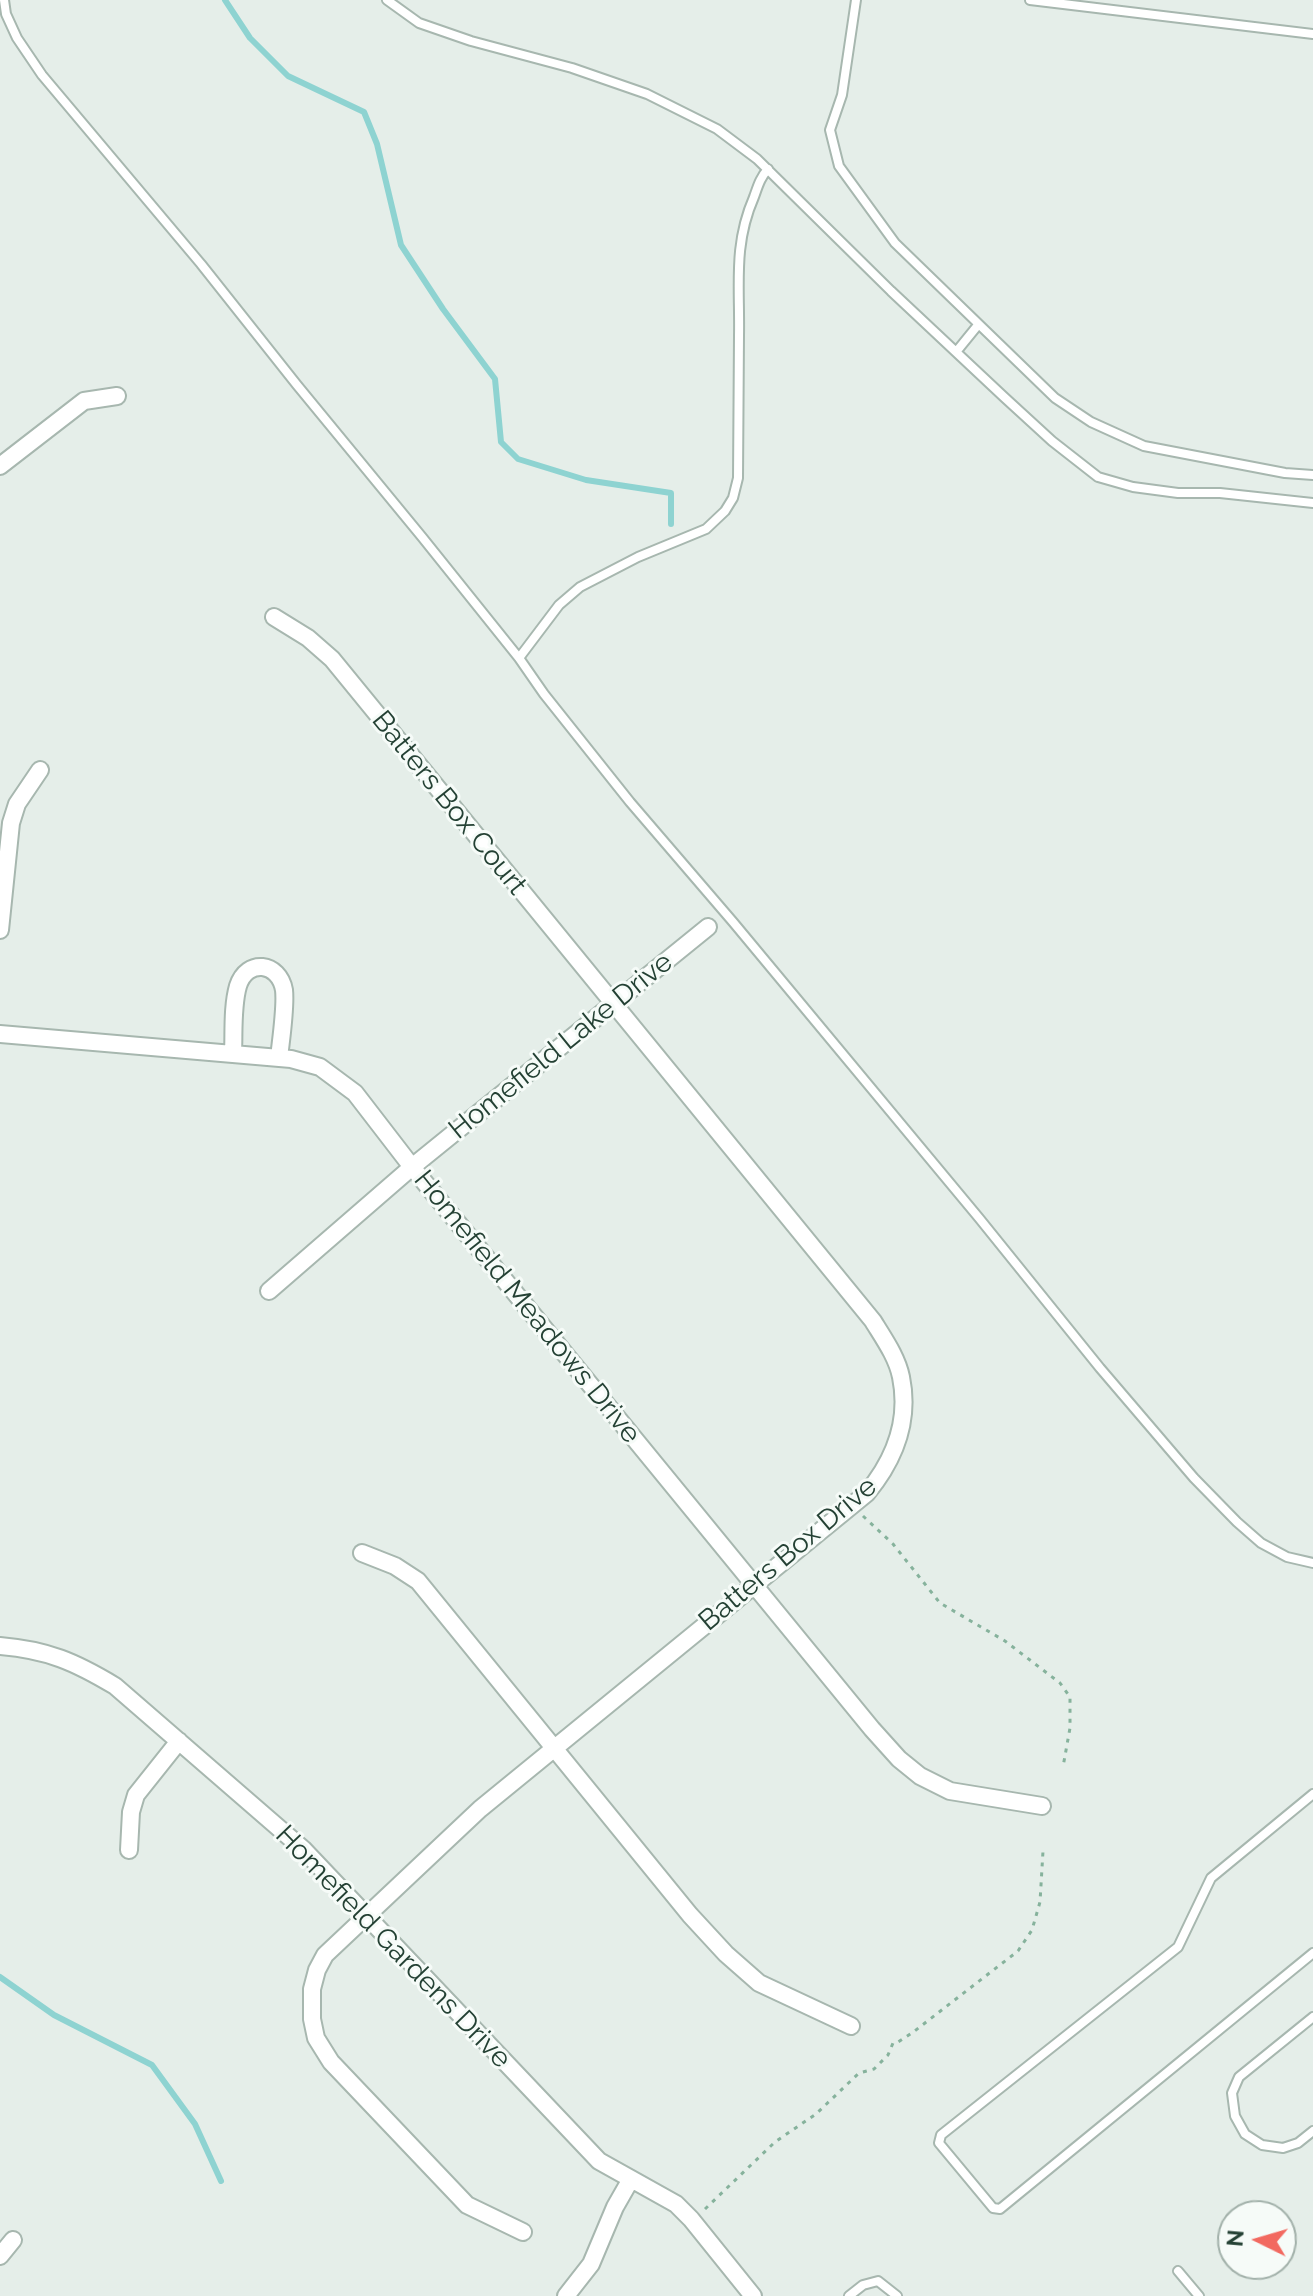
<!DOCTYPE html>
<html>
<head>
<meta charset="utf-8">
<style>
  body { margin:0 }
  #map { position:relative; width:1313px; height:2296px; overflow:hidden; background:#e5eee9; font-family:Raleway,sans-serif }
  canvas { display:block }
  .north { position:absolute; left:1217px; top:2200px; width:80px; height:80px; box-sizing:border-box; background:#f6fbf8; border:2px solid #a2b1aa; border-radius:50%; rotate:275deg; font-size:22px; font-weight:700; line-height:32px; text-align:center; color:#244134 }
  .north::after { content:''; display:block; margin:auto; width:28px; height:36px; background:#f26960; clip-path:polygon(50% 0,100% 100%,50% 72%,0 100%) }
</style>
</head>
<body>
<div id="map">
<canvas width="1313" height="2296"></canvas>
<div class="north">N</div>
</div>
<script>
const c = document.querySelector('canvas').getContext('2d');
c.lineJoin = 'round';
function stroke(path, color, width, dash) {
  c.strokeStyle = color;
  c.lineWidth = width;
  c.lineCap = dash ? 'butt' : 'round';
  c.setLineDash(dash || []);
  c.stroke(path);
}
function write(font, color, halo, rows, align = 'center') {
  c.font = font + ' Raleway,sans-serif';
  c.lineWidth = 6;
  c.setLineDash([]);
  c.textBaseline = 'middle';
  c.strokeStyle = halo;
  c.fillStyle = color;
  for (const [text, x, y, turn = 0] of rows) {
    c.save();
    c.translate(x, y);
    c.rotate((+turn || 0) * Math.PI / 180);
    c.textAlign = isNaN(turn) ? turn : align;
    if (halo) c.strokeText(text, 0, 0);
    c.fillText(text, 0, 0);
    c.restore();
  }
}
stroke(new Path2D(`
  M225,0L250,38L288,76L364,112L377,144L401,245L443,309L495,379L501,442L518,459L586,480L671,493V524
  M0,1977L54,2015L152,2065L195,2124L221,2181`), '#8ed3d1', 6);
const service = new Path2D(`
  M4,0L6,14L17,38L42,75L201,264L297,385L422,537L519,658L544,694L630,802L733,922L979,1218L1100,1368L1194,1478L1237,1522L1261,1543L1287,1557L1313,1563
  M387,0L419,23L471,41L572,68L647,94L717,129L757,159L891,291L1004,397L1052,441L1098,477L1133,487L1178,493H1220L1313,503
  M856,0L842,95L830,130L839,166L895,243L1055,398L1091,422L1144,446L1285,473L1313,475
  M1030,0L1313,34
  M956,352L978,325
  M519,658L559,605L580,587L638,557L706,529L725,511L733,498L738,478C738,431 739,383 739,336C740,285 733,245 754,197C758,186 760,178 768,169
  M1313,1794L1211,1878L1178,1947L941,2135L939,2143L993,2208L1000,2209L1313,1953
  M1313,2017L1239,2077L1232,2093L1235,2116L1245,2134L1262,2145L1283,2148L1298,2143L1313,2131
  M1178,2271L1199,2296
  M849,2296L863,2285L878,2281L897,2296`);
const minor = new Path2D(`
  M0,466L84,401L117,396
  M274,617L308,638L332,659L873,1321C884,1339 897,1357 901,1377C910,1421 895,1459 867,1493L480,1809L325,1955L317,1970L312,1989V2019L316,2038L331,2062L467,2205L523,2232
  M0,930L11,823L17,804L40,770
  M0,1034L291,1059L320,1067L355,1093L412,1167L872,1729L899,1759L920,1776L950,1791L1042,1806
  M233,1054C234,1033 232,1007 238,986C247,958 279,962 284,990C286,1007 281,1039 279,1058
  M269,1291L412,1167L708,927
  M362,1553L395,1566L418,1581L690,1915L726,1954L759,1983L851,2026
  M0,1646C48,1650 75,1662 115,1686L303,1849L599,2161L676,2204L691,2219L753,2296
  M129,1850L131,1812L136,1795L179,1741
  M0,2256L13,2240
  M566,2296L591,2264L615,2207L631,2179`);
stroke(service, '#a7b7af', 12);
stroke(minor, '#a7b7af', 20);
stroke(new Path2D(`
  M863,1516L893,1544L940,1603L1005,1641L1060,1683L1070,1697V1728L1063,1767
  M705,2209L775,2142L816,2114L859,2073L874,2069L888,2055L893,2043L898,2042L912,2033L1018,1951L1032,1930L1040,1902L1043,1851`), '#86b29c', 3, [4, 6]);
stroke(service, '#fff', 8);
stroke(minor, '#fff', 16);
write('28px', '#244134', '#f6fbf8', [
  ["Batters Box Court",449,803,51],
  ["Homefield Lake Drive",561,1046,-39],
  ["Homefield Meadows Drive",527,1307,51],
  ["Batters Box Drive",788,1554,-40],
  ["Homefield Gardens Drive",393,1947,46]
]);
</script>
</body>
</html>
